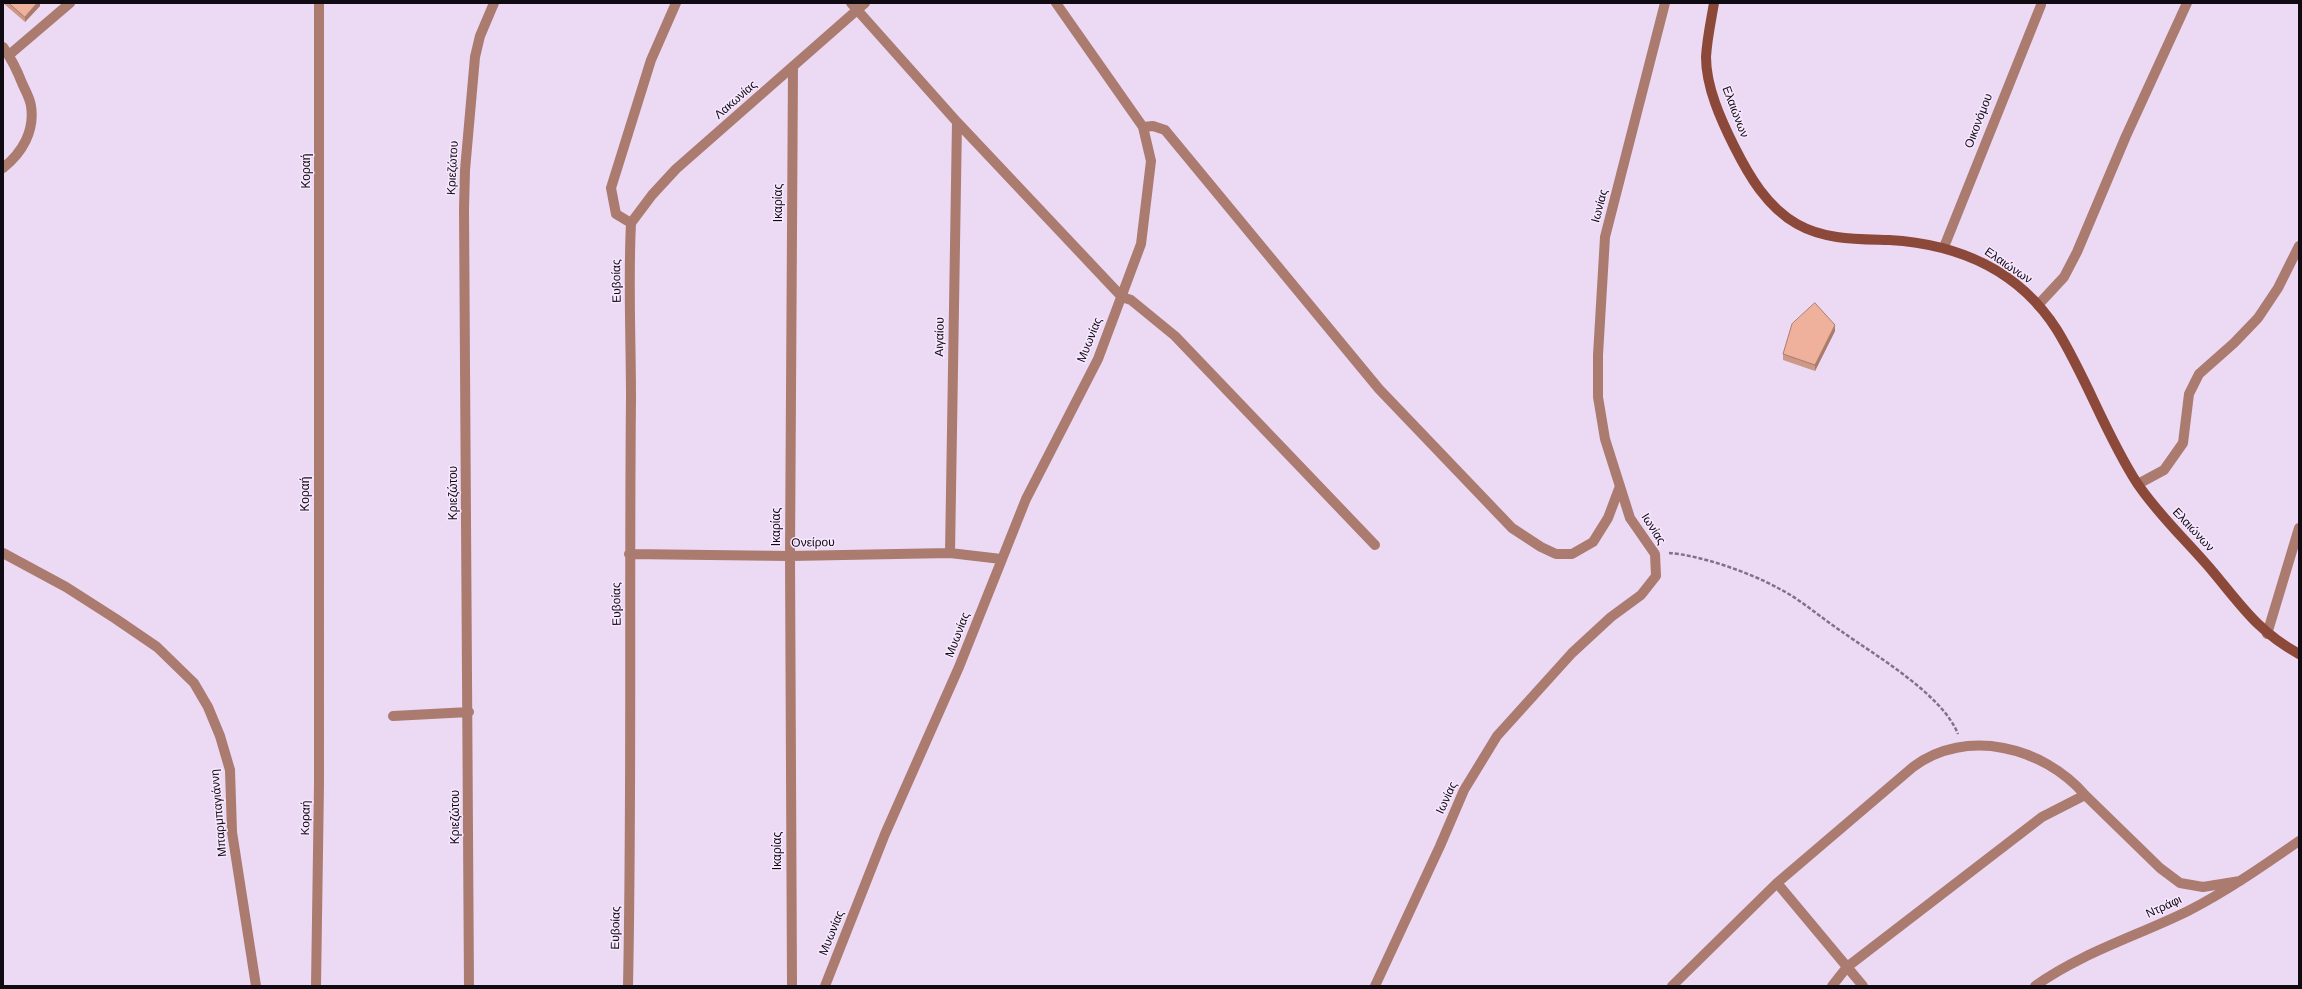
<!DOCTYPE html>
<html>
<head>
<meta charset="utf-8">
<style>
  body { margin:0 }
  #map { position:relative; width:2302px; height:989px; overflow:hidden; background:#ecd9f4; font-family:Arial,sans-serif }
  canvas { display:block }
  .frame { position:absolute; inset:0; border:4px solid #100a13; pointer-events:none }
</style>
</head>
<body>
<div id="map">
<canvas width="2302" height="989"></canvas>
<div class="frame"></div>
</div>
<script>
const c = document.querySelector('canvas').getContext('2d');
c.lineJoin = 'round';
function stroke(path, color, width, dash) {
  c.strokeStyle = color;
  c.lineWidth = width;
  c.lineCap = dash ? 'butt' : 'round';
  c.setLineDash(dash || []);
  c.stroke(path);
}
function fillPath(path, color) {
  c.fillStyle = color;
  c.fill(path, 'evenodd');
}
function write(font, color, halo, rows, align = 'center') {
  c.font = font + ' Arial,sans-serif';
  c.lineWidth = 3;
  c.setLineDash([]);
  c.textBaseline = 'middle';
  c.strokeStyle = halo;
  c.fillStyle = color;
  for (const [text, x, y, turn = 0] of rows) {
    c.save();
    c.translate(x, y);
    c.rotate((+turn || 0) * Math.PI / 180);
    c.textAlign = isNaN(turn) ? turn : align;
    if (halo) c.strokeText(text, 0, 0);
    c.fillText(text, 0, 0);
    c.restore();
  }
}
stroke(new Path2D(`
  M1669,553C1700,555 1751,573 1778,588C1800,599 1820,617 1841,631C1876,656 1942,694 1958,734`), '#7f7284', 2.5, [4, 2]);
stroke(new Path2D(`
  M851,3L957,122L1122,297L1131,300L1175,336L1375,545
  M3,47C11,58 17,70 22,83C25,90 30,98 31,106C35,131 22,153 3,168
  M9,55L70,3
  M1143,127L1153,126L1165,130L1379,389L1512,528L1541,547L1556,554H1572L1593,542L1608,518L1620,486
  M631,223L652,195L676,169L865,3
  M631,223L616,214L611,188L651,60L676,3
  M1944,247L2041,5
  M2038,305L2064,277L2077,252L2126,136L2187,3
  M2138,484L2164,470L2183,443L2189,394L2199,374L2234,343L2258,318L2278,288L2299,246
  M3,553L66,587L116,619L157,647L194,683L208,707L220,736L230,770L232,832L256,986
  M950,553L957,122
  M629,554L790,556L950,553L1001,559
  M2267,634L2299,528
  M393,716L469,712
  M1777,883L1863,986
  M316,986L319,784V3
  M469,986L464,209L465,170L475,57L480,36L494,3
  M628,986C632,790 629,595 631,399C631,340 628,281 631,223
  M792,986L790,556L793,67
  M825,986L885,834L959,667L1026,499L1098,359L1141,244L1151,161L1143,127L1056,3
  M1375,986L1440,846L1464,790L1497,736L1572,653L1611,617L1641,595L1656,576L1655,554L1630,518L1605,439L1598,397V355L1605,237L1665,3
  M1672,986L1777,883L1913,767C1966,727 2044,747 2085,795
  M1832,986L1847,967L2042,817L2085,795L2160,868L2180,883L2203,887L2240,881
  M2035,986C2081,953 2137,936 2188,911C2227,891 2263,866 2299,841`), '#ab7b6f', 10);
stroke(new Path2D(`
  M1714,3C1711,21 1707,39 1706,57C1706,87 1721,120 1734,146C1749,176 1767,207 1797,224C1825,240 1858,239 1889,240C1958,244 2019,270 2057,330C2087,379 2106,435 2137,483C2159,516 2189,543 2214,573C2243,608 2259,632 2299,654`), '#8c4939', 10);
fillPath(new Path2D(`
  M3,3H40V6L25,22Z
  M1835,331L1815,371L1783,360V354Z`), '#ce9886');
fillPath(new Path2D(`
  M37,3H40V6L25,22V17Z
  M1835,325V331L1815,371V365Z`), '#a87c6d');
const building = new Path2D(`
  M9,3H37L25,17Z
  M1815,303L1835,325L1815,365L1783,354L1792,324Z`);
fillPath(building, '#f0b19c');
stroke(building, '#a87c6d', 1);
write('12px', '#100a13', '#f7e8fe', [
  ["Λακωνίας",736,100,-41],
  ["Ελαιώνων",1735,112,69],
  ["Οικονόμου",1979,121,-69],
  ["Κριεζώτου",453,168,-87],
  ["Κοραή",307,171,-90],
  ["Ικαρίας",779,203,-90],
  ["Ιωνίας",1600,206,-75],
  ["Ελαιώνων",2008,266,34],
  ["Ευβοίας",617,281,-91],
  ["Αιγαίου",940,337,-89],
  ["Μυωνίας",1090,340,-68],
  ["Κριεζώτου",454,493,-90],
  ["Κοραή",306,494,-90],
  ["Ικαρίας",777,527,-90],
  ["Ιωνίας",1653,529,57],
  ["Ελαιώνων",2193,530,47],
  ["Ονείρου",813,543,-1],
  ["Ευβοίας",617,604,-91],
  ["Μυωνίας",958,635,-69],
  ["Ιωνίας",1447,798,-65],
  ["Μπαρμπαγιάννη",219,813,-95],
  ["Κριεζώτου",456,817,-90],
  ["Κοραή",306,818,-89],
  ["Ικαρίας",778,851,-90],
  ["Ντράφι",2164,907,-25],
  ["Ευβοίας",616,928,-89],
  ["Μυωνίας",832,933,-68]
]);
</script>
</body>
</html>
